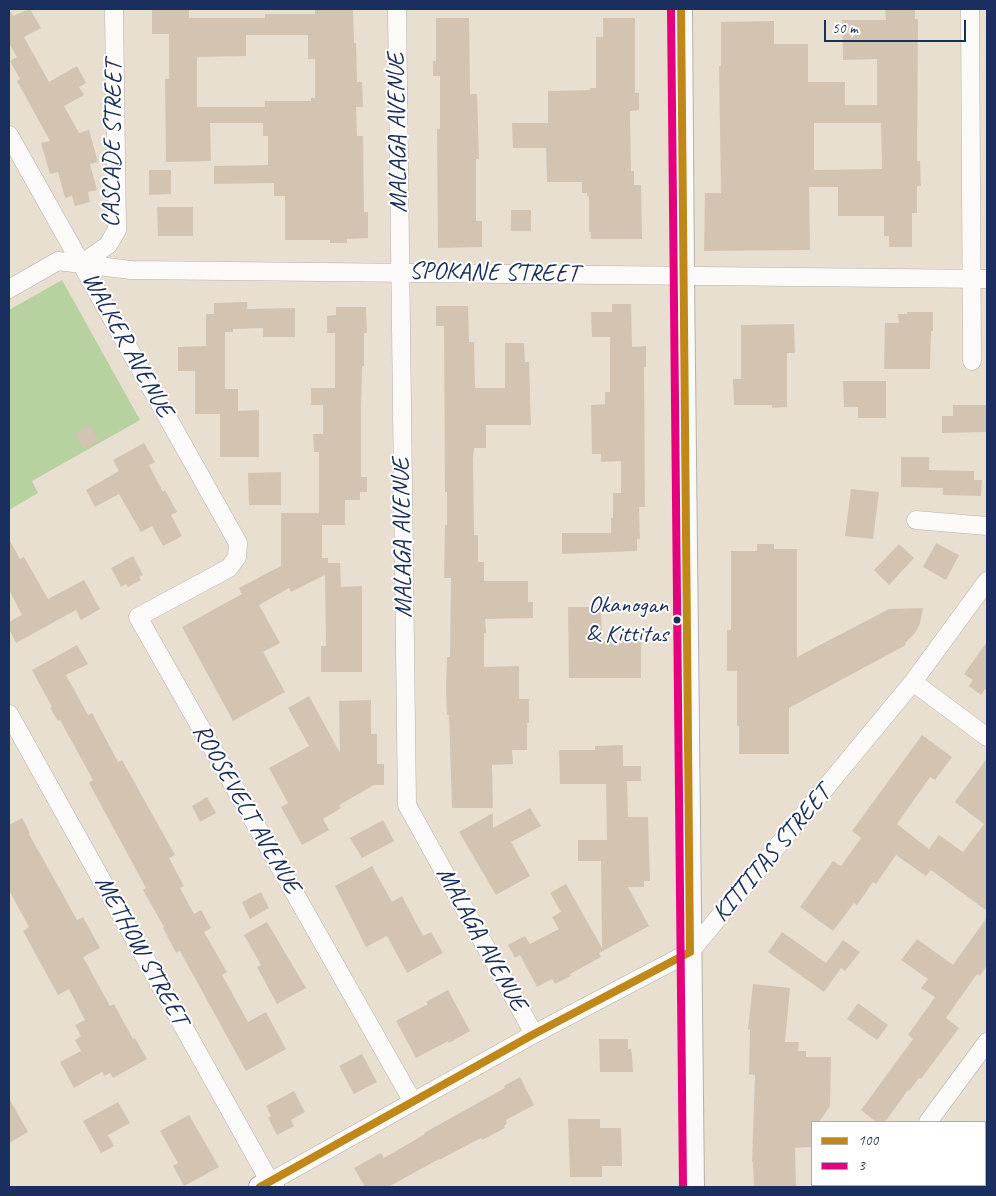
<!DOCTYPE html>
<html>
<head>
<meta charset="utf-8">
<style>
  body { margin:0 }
  #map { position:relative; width:996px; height:1196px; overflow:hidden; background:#e8dfd0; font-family:Caveat,sans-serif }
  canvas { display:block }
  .frame { position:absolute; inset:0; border:10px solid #1b2f5e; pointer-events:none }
  .legend { position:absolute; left:811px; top:1121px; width:175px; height:65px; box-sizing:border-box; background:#fff; border:1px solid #a4acbf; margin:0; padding:6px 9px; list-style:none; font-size:15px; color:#1b2f5e }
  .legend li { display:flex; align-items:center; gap:10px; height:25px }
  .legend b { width:25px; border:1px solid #a4acbf }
  .scale { position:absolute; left:824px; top:20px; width:142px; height:22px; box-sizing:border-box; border:2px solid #1b2f5e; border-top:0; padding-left:6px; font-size:15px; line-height:18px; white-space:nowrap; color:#1b2f5e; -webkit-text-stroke:4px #fff; paint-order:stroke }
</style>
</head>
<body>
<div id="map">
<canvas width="996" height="1196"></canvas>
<div class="frame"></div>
<ul class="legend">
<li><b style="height:6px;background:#c08818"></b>100</li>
<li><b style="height:6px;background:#e5007d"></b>3</li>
</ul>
<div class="scale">50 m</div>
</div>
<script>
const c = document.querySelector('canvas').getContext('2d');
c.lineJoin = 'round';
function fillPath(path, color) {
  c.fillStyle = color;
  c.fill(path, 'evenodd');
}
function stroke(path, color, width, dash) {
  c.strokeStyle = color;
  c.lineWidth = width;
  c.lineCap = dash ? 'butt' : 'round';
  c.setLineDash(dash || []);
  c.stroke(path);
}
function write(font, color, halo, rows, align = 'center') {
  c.font = font + ' Caveat,sans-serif';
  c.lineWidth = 4;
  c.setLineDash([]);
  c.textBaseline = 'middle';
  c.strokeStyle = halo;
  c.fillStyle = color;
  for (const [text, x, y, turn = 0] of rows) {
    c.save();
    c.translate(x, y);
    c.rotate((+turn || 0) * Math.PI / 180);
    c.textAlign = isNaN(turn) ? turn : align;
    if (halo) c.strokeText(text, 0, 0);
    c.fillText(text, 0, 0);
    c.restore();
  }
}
fillPath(new Path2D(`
  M62,280L140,420L32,481L38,493L9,510V310Z`), '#b7d1a0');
fillPath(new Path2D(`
  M9,9L13,16L30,9L41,28L24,37L49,82L77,66L86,83L79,87L84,95L64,106L79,133L89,130L98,162L90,164L97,190L88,192L90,202L75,206L72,196L65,198L58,172L50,174L41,143L50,141L17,81L20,79L10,61L17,57L10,45H9Z
  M315,9H353L354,43H356L357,82H362L363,107H356L357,136H363L364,212H368V238L347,239V243H330V240H285V196H274V183L214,184V166L268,165V136H263V123H210L211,161L166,162L165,79H169V34H152V10H189V18H265V14H315ZM246,35H308V59H315V98H311V101H265V107H197V57L246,56Z
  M885,9H915V19H918L917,161H920L921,186H917V213H912V247H889V236H884V216H838V187H809L810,250L704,251L705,193H721L719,66H721V22L774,21V44H808V82H845V105H877V59L843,60L842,20H886ZM814,123H881L882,169L814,170Z
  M436,18H469L470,94H477L479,159H476V221H482V247L438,248L437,129H440V76H433V61H436Z
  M603,18H635V93H639V110L630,111L631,171H634V185H641L642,239H591V232H589V196H587V193H582V182H547L546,148H513L512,123H548V91L590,90V88H596V37H603Z
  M149,170H171V194L149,195Z
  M157,207H193V236H158Z
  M511,210H531V231H511Z
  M247,302V309L295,308V337H263V328L233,329V332H225V389H238V411L259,410V457H220V414H195V371H178V347L206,346V314H214V303Z
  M612,304H631L632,347L646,346V367H644L645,507H639L640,539H637V551L562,554V533H611V518H613V493H621V461L601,462V454H592L591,405L605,404V392H610V337H592L591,312H612Z
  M436,306H468L469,342H474L475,388H505V343H524L525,362H529L531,425H486V448H474L473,459L474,535H478V562H484V581H528V602H533V618L485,619L486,633H484V667L519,666V699H529V723H527V750H512L513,764L492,765L493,808H452L449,715H447L446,688L447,657H450L451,578H444L445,525H447V492H445L444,326H436Z
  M336,307H366L367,333H364V366H362L361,408V477H367V492H360V500H345V525H322V558H328V563H340L341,587L362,586V672H321V646H326L325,575L291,592L289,588L259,605L280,643L263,652L285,692L233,721L182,627L242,594L239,588L281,566V513H319V452H314L313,434H323V405H311V388H335V333H327V316L336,315Z
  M907,312H933V331H931L930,369H884L885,323H899L898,314H907Z
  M794,324L795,353H787V407L772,408V405H734L733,379H741V325Z
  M843,381H886V418H858V407H844Z
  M953,405H987V432L942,433V416H953Z
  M90,425L99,441L84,449L75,433Z
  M144,443L155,462L149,465L163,492L165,490L177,512L171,515L182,536L163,546L152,526L141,532L119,494L95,507L86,490L119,471L113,460Z
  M901,457H929V470L974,471V480H982L981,496L943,495V488L901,487Z
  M281,472V505H249L248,473Z
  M851,489L879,492L873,539L845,536Z
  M9,539L20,559L24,557L48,599L84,580L100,609L81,620L76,610L16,643L9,629V622L22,615L9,590Z
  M936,543L959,555L946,580L923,567Z
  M757,544H774V549H797V657L889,609L923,608L920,623L915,633L905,643L906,645L789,708V754H739V726H737V671H727V630H731V551H757Z
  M899,544L914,558L889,585L874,570Z
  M133,556L143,575L139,577L141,580L128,587L126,584L121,587L111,568Z
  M568,607H601L602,642L641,641V678H569Z
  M987,642V690L985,689L981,695L969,686L973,680L964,674Z
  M77,645L88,664L66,675L88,715L92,713L118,762L122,760L175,855L169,858L184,886L180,888L194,914L201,910L211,928L204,932L227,972L222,975L248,1022L266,1012L286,1049L246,1071L180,951L176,953L163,928L164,927L143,890L146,888L89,783L93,780L60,720L58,721L50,708L52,707L32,670Z
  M309,696L340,753L339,701L371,700V734H377V764H384V785H374L339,805L341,808L323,819L329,830L302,845L281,807L288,803L269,768L309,746L288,708Z
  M922,735L952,757L935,780L930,777L897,824L929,849L939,835L963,852L984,824L955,802L987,758V911L931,870L926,876L896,855L876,884L873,882L857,905L854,903L833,931L800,907L833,861L841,866L861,838L852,831Z
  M623,745V766H641V781H627L628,817H648L650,881H644V887H628L649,926L599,953L601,957L570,974L571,976L555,984L552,979L537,987L520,955L515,958L508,945L525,936L530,944L559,929L552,917L561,912L550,893L566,884L602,948L601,861H578V840H607L606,784H560L559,750H595V746Z
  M207,797L216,813L200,822L192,806Z
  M530,808L541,826L511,842L530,876L496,895L459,832L493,813V828Z
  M22,818L30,833L29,834L77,920L83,917L100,948L83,957L110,1006L114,1004L133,1039L135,1038L147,1059L113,1078L110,1073L104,1076L102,1072L74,1088L60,1062L81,1051L75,1040L81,1036L75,1025L85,1020L69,989L58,995L23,931L29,927L9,890V825Z
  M383,820L394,841L362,858L350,838Z
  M372,866L392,902L402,896L423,936L431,932L443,953L407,973L387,936L366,947L335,886Z
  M261,892L269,908L250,919L242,902Z
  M987,917V965L980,976L977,974L946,1018L959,1028L921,1079L919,1078L909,1091L908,1090L885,1122H876L861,1110L913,1039L908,1035L935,997L921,988L928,979L901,960L917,939L953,965Z
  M267,922L306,988L277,1004L257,967L261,965L244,935Z
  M782,932L826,963L843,940L860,952L845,971L841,968L824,992L768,952Z
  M753,984L790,988L785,1042H799L798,1051H806V1057H831L830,1106L819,1122H812V1147L795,1148L796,1187H754L753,1162H752L755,1075L749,1074L750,1030L748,1029Z
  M448,990L470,1031L449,1043L448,1041L416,1058L396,1021L428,1004L426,1002Z
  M858,1003L888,1025L877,1040L847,1019Z
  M599,1039H628V1049H631L632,1056L633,1072H600Z
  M362,1054L377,1082L354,1094L339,1066Z
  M520,1077L534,1105L506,1120L507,1123L504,1126L505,1128L482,1140L481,1138L439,1160V1159L388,1187H365L354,1168L381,1153L384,1158L425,1134L424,1133L505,1088L504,1086Z
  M294,1091L305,1112L291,1120L294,1126L277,1135L268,1118L271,1116L266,1106Z
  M9,1098L28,1132L9,1143Z
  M118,1102L130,1123L108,1135L114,1146L101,1153L83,1121Z
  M189,1115L219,1167L184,1186L173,1166L178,1163L160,1131Z
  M568,1119H600V1128H621L622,1166H602V1177H570Z`), '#d3c4b2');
const minor = new Path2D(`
  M397,9L407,805L534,1034
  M970,9L972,361
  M9,135L238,543L237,557L229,568L138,617L413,1102
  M81,264L108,245L117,230L114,9
  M9,289L58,261L131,270L987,279
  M916,520L987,526
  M913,682L987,737
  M9,714L270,1182L534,1034L690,952L913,682L987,581
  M928,1122L987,1042
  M879,1187L881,1185`);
const tertiary = new Path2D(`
  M681,9L683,276L693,1187
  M260,1187L270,1182L273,1187`);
stroke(minor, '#b4b1ac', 19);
stroke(tertiary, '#b4b1ac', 24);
stroke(minor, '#fcfaf8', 18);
stroke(tertiary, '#fcfaf8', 22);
stroke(new Path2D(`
  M681,9L690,952
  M260,1187L534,1034L690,952`), '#c08818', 8);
stroke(new Path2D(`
  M671,9L683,1187`), '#e5007d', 8);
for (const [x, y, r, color] of [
  [677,620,4.5,"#1b2f5e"]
]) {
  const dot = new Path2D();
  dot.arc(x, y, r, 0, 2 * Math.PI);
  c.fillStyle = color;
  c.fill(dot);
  stroke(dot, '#fff', 2);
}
write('24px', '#1b2f5e', '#fff', [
  ["Okanogan",668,606],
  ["& Kittitas",668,635]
], 'right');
write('25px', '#1b2f5e', '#fff', [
  ["MALAGA AVENUE",398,133,-91],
  ["CASCADE STREET",113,144,-89],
  ["SPOKANE STREET",494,273,1],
  ["WALKER AVENUE",127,345,61],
  ["MALAGA AVENUE",403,538,-91],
  ["ROOSEVELT AVENUE",246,809,60],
  ["KITTITAS STREET",772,854,-50],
  ["MALAGA AVENUE",481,939,61],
  ["METHOW STREET",141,951,61]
]);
</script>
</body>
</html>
